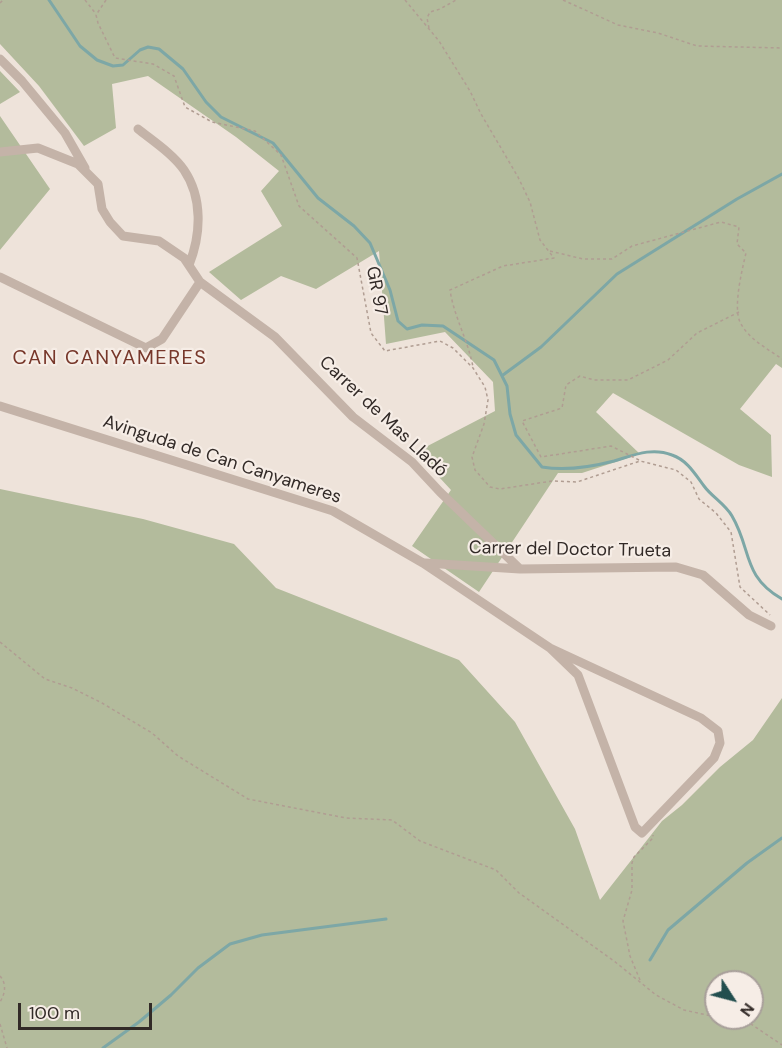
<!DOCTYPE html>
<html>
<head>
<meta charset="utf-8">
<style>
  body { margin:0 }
  #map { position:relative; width:782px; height:1048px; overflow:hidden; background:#eee3da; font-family:"DM Sans",sans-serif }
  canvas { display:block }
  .north { position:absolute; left:704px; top:970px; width:60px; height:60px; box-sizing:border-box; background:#f6ede6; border:2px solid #a89f9a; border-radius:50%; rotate:126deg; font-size:16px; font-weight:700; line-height:24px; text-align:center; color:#322a27 }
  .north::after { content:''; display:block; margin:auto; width:21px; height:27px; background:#224e4e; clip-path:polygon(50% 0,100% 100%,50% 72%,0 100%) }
  .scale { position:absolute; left:18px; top:1003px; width:134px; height:27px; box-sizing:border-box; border:3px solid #322a27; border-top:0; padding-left:8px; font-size:18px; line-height:21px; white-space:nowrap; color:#322a27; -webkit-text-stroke:4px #f6ede6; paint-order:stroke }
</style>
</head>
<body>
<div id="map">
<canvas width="782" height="1048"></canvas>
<div class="north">N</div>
<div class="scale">100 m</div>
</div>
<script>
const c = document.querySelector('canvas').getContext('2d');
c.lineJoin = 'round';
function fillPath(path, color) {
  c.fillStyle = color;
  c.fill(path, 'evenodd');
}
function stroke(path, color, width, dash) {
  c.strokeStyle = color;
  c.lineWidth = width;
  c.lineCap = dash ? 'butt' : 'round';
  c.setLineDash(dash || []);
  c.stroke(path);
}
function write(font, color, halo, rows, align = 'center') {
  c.font = font + ' "DM Sans",sans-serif';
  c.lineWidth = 4.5;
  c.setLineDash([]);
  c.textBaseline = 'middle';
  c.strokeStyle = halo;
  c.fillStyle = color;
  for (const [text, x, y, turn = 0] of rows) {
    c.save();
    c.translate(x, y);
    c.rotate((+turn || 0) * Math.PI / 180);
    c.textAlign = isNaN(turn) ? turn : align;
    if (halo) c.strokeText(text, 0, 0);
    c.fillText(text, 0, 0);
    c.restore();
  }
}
fillPath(new Path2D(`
  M0,0H782V368L776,364L740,409L771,435L772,477L739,465L613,393L596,412L640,454L582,473H558L479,592L412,546L451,490L416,452L495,411L493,382L445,332L386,344L379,251L316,289L281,276L241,300L209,272L282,226L261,191L279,171L236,137L148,76L112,84L116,128L84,146L39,86L0,44Z
  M0,71L20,92L0,104Z
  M0,116L50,189L0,250Z
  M0,489L143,519L234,544L276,588L459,660L515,722L575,829L600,900L662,821L682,805L720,767L753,740L782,698V1048H0ZM716,982H752V1018H716Z`), '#b3bb9c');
stroke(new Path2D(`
  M49,0L80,46L97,60L113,66L123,65L140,50L148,47L159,49L183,69L206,102L221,117L273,143L318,198L354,226L370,243L390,290L398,321L407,329L422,325L443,326L494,360L507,386L510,414L516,435L542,467C566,471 591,467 614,461C634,455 652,447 672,455C687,460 695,474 704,486C712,497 725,504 732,516C752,550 742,576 782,599
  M503,375L541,347L617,274L737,199L782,174
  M650,960L668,930L747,863L782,838
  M103,1048L139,1022L171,995L198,968L230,944L262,935L386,919`), '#7da7a6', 3);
stroke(new Path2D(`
  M85,0L96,14
  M106,0L96,15L98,23L115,58L153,64L174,76L185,107L212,122L255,131L281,155L299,206L357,258L371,333L385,351L440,341L453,348L473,368L485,387L488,400L484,424L472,457L475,470L490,487L500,489L552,481L577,482L640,461L676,470L691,482L699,499L716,513L731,532L740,587L770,615
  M405,0L439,41L470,91L481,114L518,177L530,202L540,240L554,258L503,266L450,290C454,317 468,340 473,367
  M563,0L618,25L658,33L697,46L782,48
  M0,3L3,0
  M429,28L427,18L430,12L440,9L456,0
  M550,251L583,259H612L632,246L721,222L739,227L737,244L746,253C742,270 733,307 740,322C748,339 768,349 782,359
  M639,460L611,446L541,457L522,421L562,408L566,385L580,376L594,380H628L668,360L697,333L739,312
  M0,642L45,679L72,688L102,703L152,733L178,756L248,799L346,818L392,820L420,841L496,870L519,893L614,961L656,995L684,1010L716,1017
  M0,976C7,984 5,994 0,1002
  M640,980L630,956L623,921L632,890V863L634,857L653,838V835
  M721,1018L751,1024L782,1045
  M0,1024L7,1048`), '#b09d92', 1.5, [3, 3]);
stroke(new Path2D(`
  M0,59L22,81L65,133L85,168
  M138,129C153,141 173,154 184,170C203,198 201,235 189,265
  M0,152L38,148L78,164L98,184L102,209L110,222L123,236L159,241L184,258L200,282L275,337L353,417L412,462L440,492L520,569
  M0,277L146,348L162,339L200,282
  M0,406L333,511L423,563L550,648L578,675L635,827L642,833L714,758L720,743L718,731L701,718L550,648
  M425,563L520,569L676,567L703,575L749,615L771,626`), '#c4b3a8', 9);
write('18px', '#322a27', '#f6ede6', [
  ["GR 97",376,291,79],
  ["Carrer de Mas Lladó",383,417,43],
  ["Avinguda de Can Canyameres",222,460,18],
  ["Carrer del Doctor Trueta",570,550,1]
]);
c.letterSpacing = '1.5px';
write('20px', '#77372a', '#f6ede6', [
  ["CAN CANYAMERES",110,359]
]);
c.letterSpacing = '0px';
</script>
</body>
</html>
